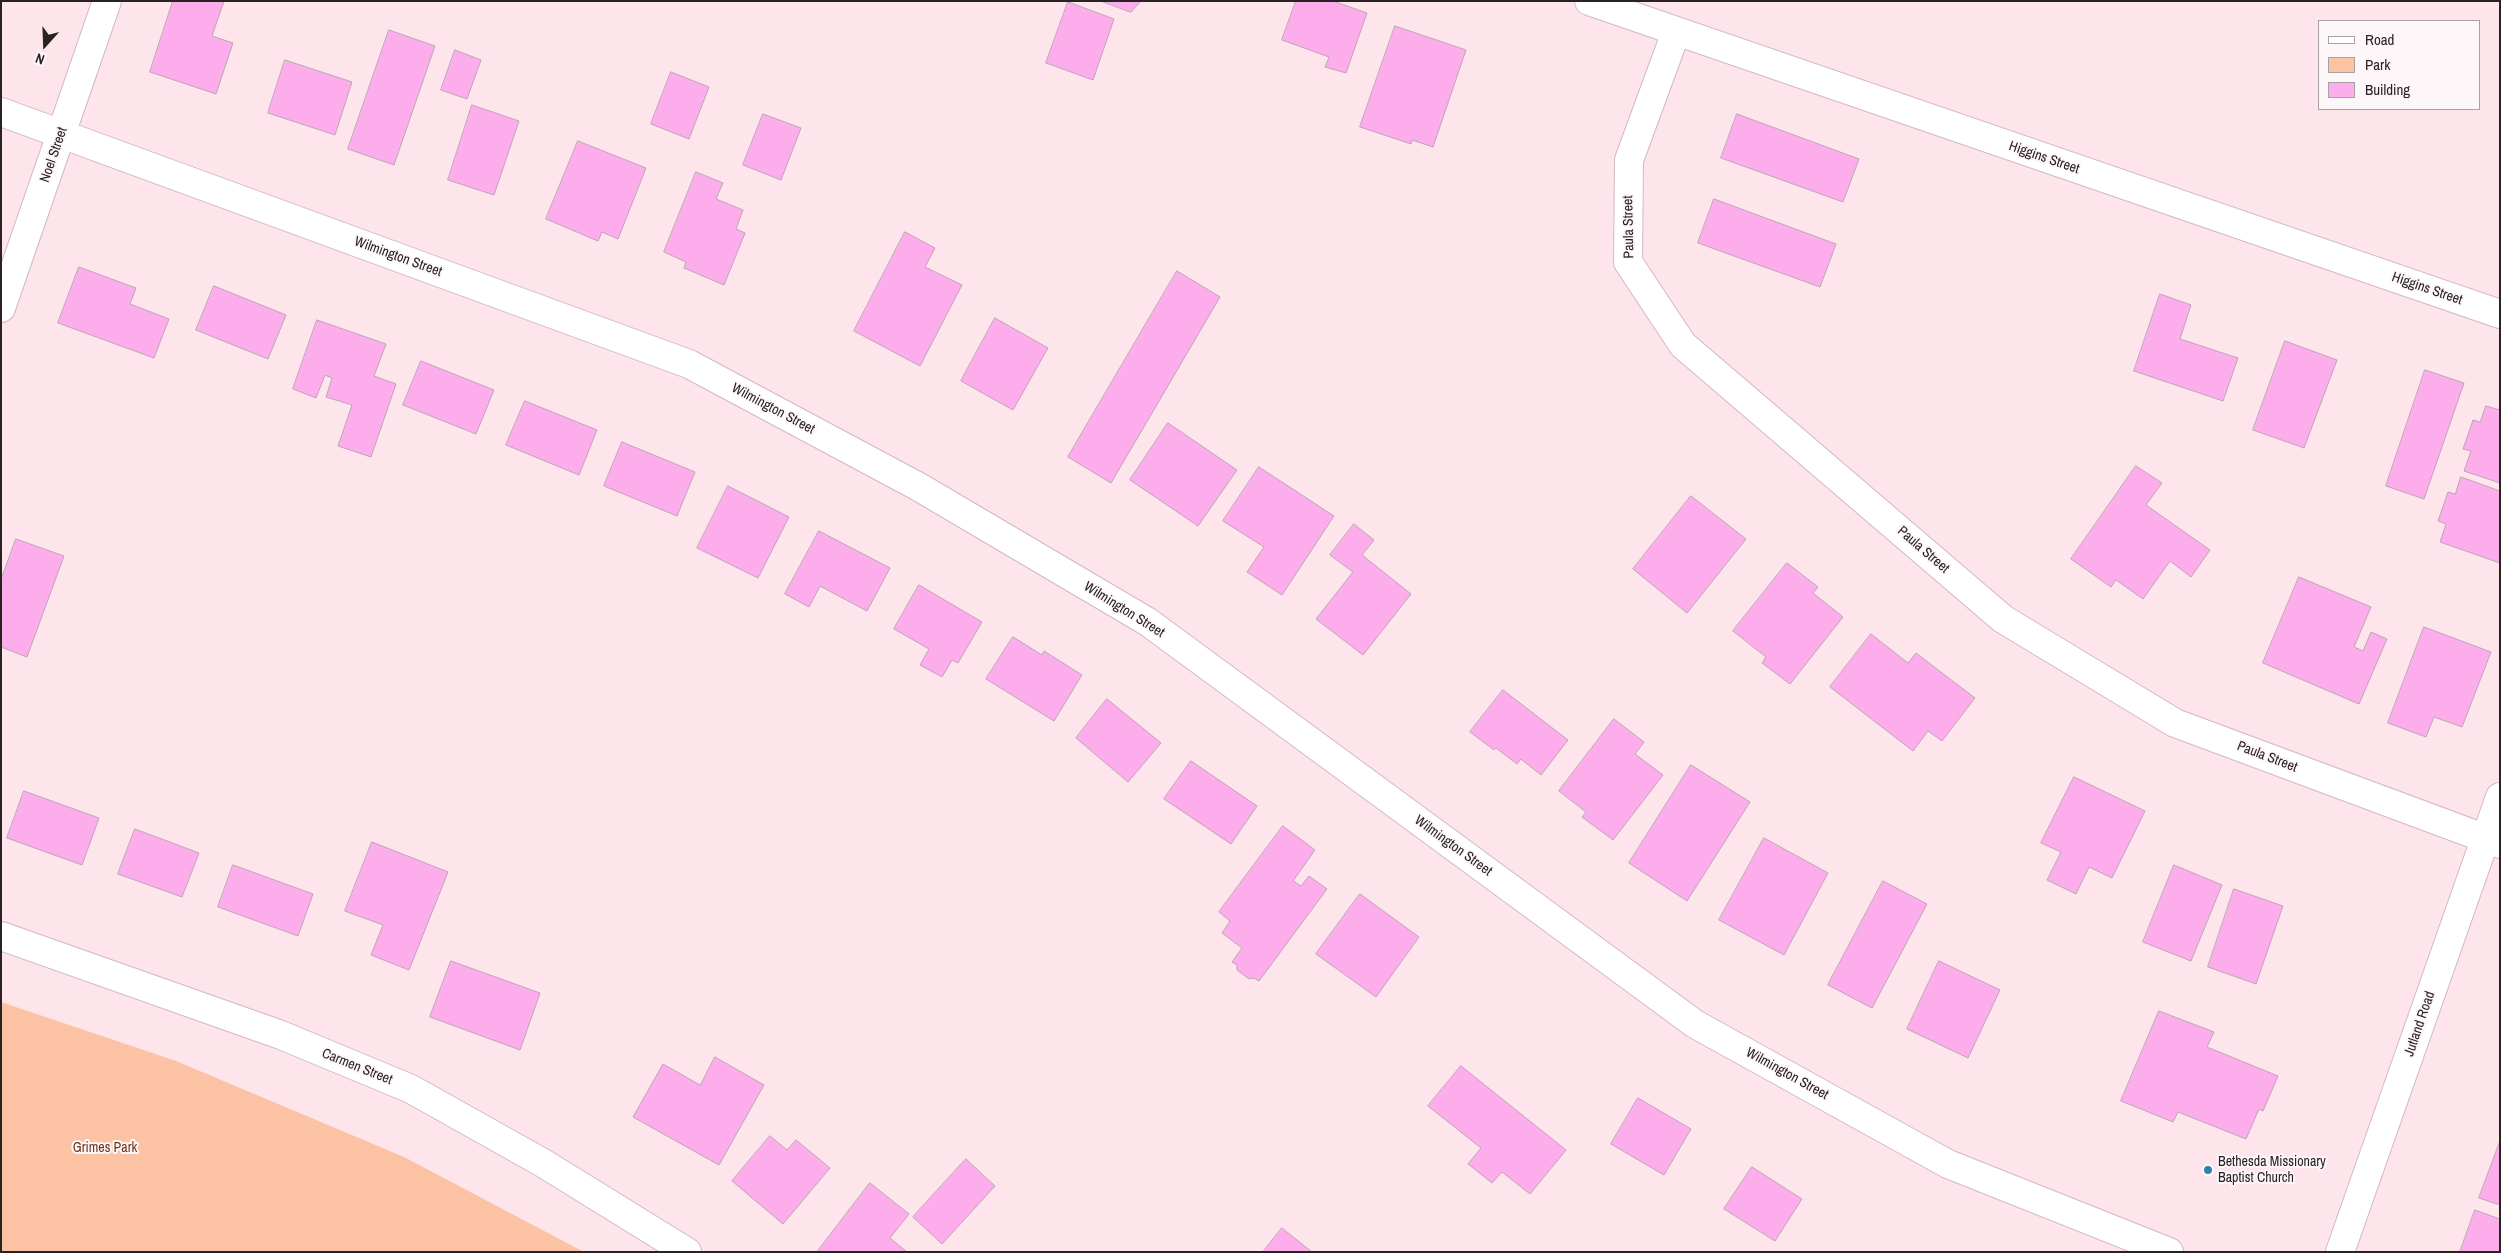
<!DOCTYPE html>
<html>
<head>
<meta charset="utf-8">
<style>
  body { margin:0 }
  #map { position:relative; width:2501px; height:1253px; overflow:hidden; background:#fee4eb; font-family:"Archivo Narrow",sans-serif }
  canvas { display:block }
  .frame { position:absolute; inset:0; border:2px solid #2a2123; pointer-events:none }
  .legend { position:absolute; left:2318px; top:20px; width:162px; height:90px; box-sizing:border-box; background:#fdf7f9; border:1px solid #a9a1a3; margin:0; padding:6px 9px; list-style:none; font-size:15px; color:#2a2123 }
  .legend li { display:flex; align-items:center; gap:10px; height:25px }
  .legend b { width:25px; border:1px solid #a9a1a3 }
  .north { position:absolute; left:20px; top:20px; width:50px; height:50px; -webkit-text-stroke:4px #fdf7f9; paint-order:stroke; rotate:200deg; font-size:14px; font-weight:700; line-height:20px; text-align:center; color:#2a2123 }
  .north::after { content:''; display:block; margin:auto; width:18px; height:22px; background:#2a2123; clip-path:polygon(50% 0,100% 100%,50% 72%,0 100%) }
</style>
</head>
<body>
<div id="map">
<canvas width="2501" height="1253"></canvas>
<div class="frame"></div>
<ul class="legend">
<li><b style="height:6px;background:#fff"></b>Road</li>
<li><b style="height:14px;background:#fcc2a4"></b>Park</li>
<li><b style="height:14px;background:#feadec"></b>Building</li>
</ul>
<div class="north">N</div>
</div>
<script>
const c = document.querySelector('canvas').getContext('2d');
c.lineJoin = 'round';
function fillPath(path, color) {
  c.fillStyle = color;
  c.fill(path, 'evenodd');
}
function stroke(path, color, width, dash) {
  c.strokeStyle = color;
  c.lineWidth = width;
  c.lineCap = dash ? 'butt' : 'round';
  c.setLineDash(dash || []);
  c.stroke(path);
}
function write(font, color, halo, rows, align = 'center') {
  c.font = font + ' "Archivo Narrow",sans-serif';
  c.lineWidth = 4;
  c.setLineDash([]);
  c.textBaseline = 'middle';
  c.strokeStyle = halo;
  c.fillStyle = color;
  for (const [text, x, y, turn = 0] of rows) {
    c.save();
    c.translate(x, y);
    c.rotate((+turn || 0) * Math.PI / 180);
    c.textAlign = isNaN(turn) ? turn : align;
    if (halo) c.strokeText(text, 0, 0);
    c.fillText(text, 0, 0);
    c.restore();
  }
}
fillPath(new Path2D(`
  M1,1002L176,1061L404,1157L584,1252H1Z`), '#fcc2a4');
const building = new Path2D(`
  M173,1H224L212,36L233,43L216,94L150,72Z
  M1101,1H1141L1131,12Z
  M1296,1H1333L1367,13L1346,73L1325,67L1329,57L1282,40Z
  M1068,2L1114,19L1093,80L1046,63Z
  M1395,26L1466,50L1433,147L1412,140L1411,144L1360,127Z
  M389,30L435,46L394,165L348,149Z
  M455,50L481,60L467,99L441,90Z
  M285,60L352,82L335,135L268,113Z
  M671,72L709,87L689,139L651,124Z
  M472,105L519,121L494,195L448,180Z
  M763,114L801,128L781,180L743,165Z
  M1737,114L1859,159L1843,202L1721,158Z
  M578,141L646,168L618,239L602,232L598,241L546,219Z
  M696,172L723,183L716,199L743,210L736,229L745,233L724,285L684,268L686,262L664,252Z
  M1714,199L1836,244L1820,287L1698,243Z
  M905,232L935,248L925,267L962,285L920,366L854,331Z
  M79,267L136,288L130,304L169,319L154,358L58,323Z
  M1177,271L1220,297L1111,483L1068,457Z
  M214,286L286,315L268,359L196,330Z
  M2160,294L2191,305L2180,339L2238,358L2223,401L2134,371Z
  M995,318L1048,348L1013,410L961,381Z
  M317,320L386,344L374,376L396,384L371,457L338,446L352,405L326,397L332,378L325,375L316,398L293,389Z
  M2285,341L2337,360L2304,448L2253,430Z
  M421,361L494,390L476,434L403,405Z
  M2425,370L2464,383L2424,499L2386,486Z
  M525,401L597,430L579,475L506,445Z
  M2486,406L2500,410V483L2464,471L2471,451L2463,449L2473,420L2480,422Z
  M1168,423L1237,470L1198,526L1130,480Z
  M622,442L695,472L677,516L604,486Z
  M2136,466L2162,483L2146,505L2210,550L2191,577L2170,561L2143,599L2116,580L2111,587L2071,559Z
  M1259,467L1334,516L1282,595L1247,572L1264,547L1223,521Z
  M2461,477L2500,491V563L2440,542L2446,524L2438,521L2448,492L2455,494Z
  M728,486L789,517L758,578L697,548Z
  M1691,496L1746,539L1687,613L1633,569Z
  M1354,524L1374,540L1362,555L1411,594L1363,655L1316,619L1353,572L1330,555Z
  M819,531L890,568L867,611L820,586L809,607L785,594Z
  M16,539L64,556L27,657L1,647V580Z
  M1787,563L1818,587L1813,593L1843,617L1790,684L1762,663L1766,657L1733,631Z
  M2299,577L2371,607L2354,647L2363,651L2371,632L2387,639L2359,704L2263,663Z
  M919,585L982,622L958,663L952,660L942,677L920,665L929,649L894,629Z
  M2424,627L2491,652L2462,727L2434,717L2426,737L2388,723Z
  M1871,634L1908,663L1916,653L1975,698L1942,741L1928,731L1913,751L1830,687Z
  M1013,637L1042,655L1044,651L1082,675L1054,721L986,679Z
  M1503,690L1568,740L1541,775L1521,759L1517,764L1496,748L1494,750L1470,732Z
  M1107,699L1161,743L1128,782L1076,738Z
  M1614,719L1644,742L1635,754L1663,775L1613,840L1582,817L1586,812L1559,791Z
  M1191,761L1257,806L1231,844L1164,799Z
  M1691,765L1750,802L1687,901L1629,863Z
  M2074,777L2145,811L2112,878L2089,867L2076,894L2047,880L2061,852L2041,843Z
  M24,791L99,818L82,865L7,838Z
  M1283,826L1315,850L1293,881L1301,886L1309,876L1327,889L1259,981L1254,978L1249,979L1237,970V965L1232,962L1242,948L1222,933L1230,921L1219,912Z
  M135,829L199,853L182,897L118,874Z
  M1764,838L1828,873L1784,955L1719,920Z
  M372,842L448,872L409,970L371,955L383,925L345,911Z
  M233,865L313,894L298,936L218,907Z
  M2174,865L2222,885L2191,961L2143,942Z
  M1883,881L1927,904L1872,1008L1828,985Z
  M2234,889L2283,906L2256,984L2208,967Z
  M1360,894L1419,937L1376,997L1316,954Z
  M451,961L540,993L520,1050L430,1017Z
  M1939,961L2000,990L1968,1058L1907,1029Z
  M2159,1011L2214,1032L2207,1047L2278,1076L2263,1111L2259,1109L2246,1139L2178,1112L2173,1122L2121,1101Z
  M715,1057L764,1085L719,1165L633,1117L663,1064L700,1085Z
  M1461,1066L1566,1150L1530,1194L1502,1172L1492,1183L1468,1164L1481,1148L1428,1106Z
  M1638,1098L1691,1129L1664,1175L1611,1144Z
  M770,1136L787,1150L796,1140L830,1168L783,1224L732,1181Z
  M2500,1141V1205L2479,1198Z
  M966,1159L995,1186L942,1244L913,1217Z
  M1752,1167L1802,1199L1775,1241L1724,1209Z
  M870,1183L909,1214L890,1238L907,1252H817Z
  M2475,1210L2500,1219V1252H2460Z
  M1282,1228L1312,1252H1263Z`);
fillPath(building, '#feadec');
stroke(building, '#baa6b5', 1);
const street = new Path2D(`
  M1589,1L2500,314
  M1676,32L1629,160L1628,262L1683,345L2003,619L2175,723L2500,844
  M1,112L689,364L919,487L1148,622L1695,1024L1948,1164L2169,1252
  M1,308L107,1
  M1,936L281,1035L411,1089L543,1163L687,1252`);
const secondary = new Path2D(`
  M2340,1252L2500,797`);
stroke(street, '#d2b9c0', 30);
stroke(secondary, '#d2b9c0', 30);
stroke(street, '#fff', 28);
stroke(secondary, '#fff', 28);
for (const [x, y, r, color] of [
  [2208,1170,5,"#2a82b0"]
]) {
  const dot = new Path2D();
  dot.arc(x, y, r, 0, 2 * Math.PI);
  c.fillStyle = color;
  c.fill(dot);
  stroke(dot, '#fdf7f9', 2);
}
write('14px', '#2a2123', '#fdf7f9', [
  ["Noel Street",54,155,-71],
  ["Higgins Street",2044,158,19],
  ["Paula Street",1629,227,-91],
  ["Wilmington Street",398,257,20],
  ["Higgins Street",2427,289,19],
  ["Wilmington Street",773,409,28],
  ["Paula Street",1923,550,41],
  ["Wilmington Street",1124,610,32],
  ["Paula Street",2267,757,21],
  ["Wilmington Street",1453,846,36],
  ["Jutland Road",2420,1024,-71],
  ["Carmen Street",357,1067,22],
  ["Wilmington Street",1787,1074,29]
]);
write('14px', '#6e3613', '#fdf7f9', [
  ["Grimes Park",105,1148]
]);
write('14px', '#2a2123', '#fdf7f9', [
  ["Bethesda Missionary",2218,1162],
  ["Baptist Church",2218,1178]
], 'left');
</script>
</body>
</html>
